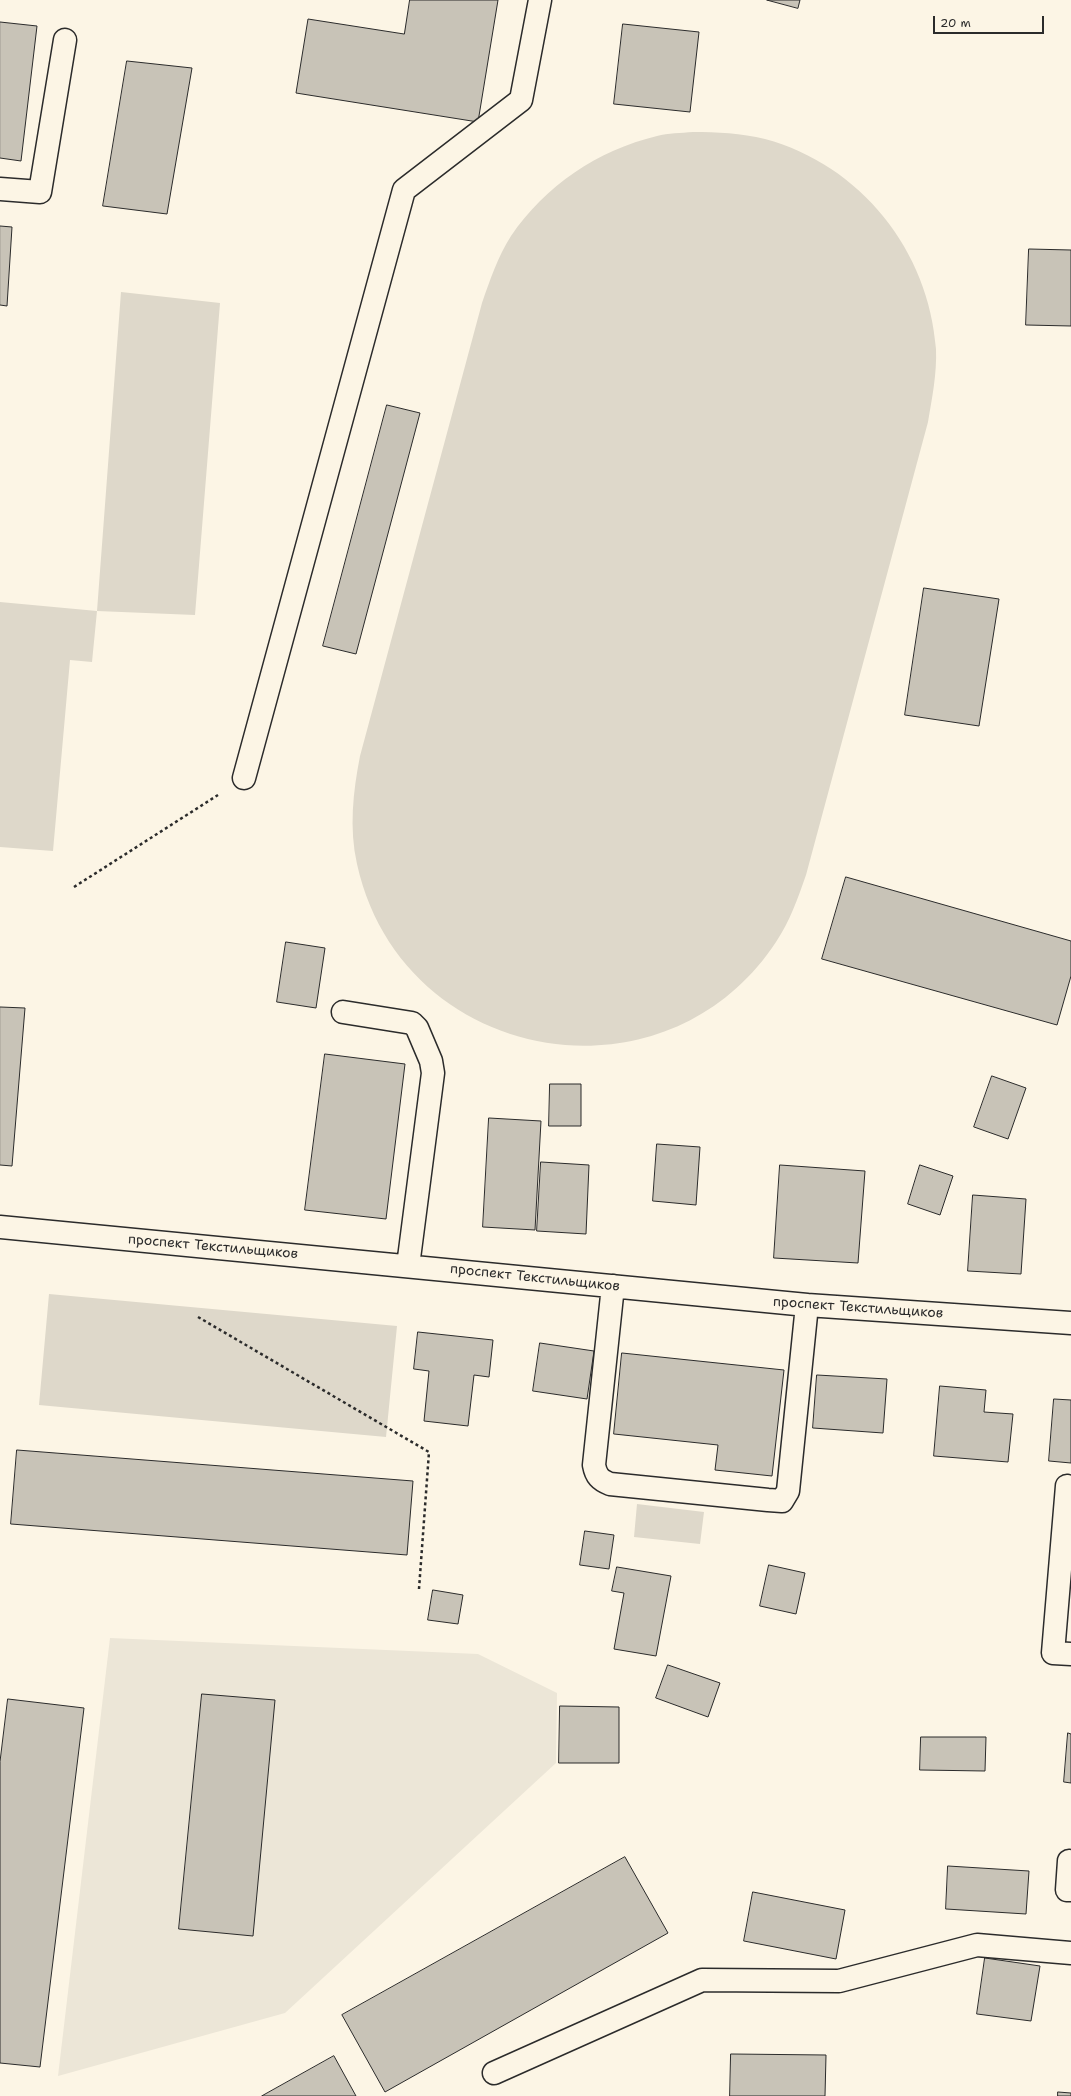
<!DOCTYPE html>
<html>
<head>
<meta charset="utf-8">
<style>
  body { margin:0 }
  #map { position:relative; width:1071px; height:2096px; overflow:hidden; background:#fcf5e5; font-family:"Shantell Sans",sans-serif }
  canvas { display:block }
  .scale { position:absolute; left:933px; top:16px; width:111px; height:18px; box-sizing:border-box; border:2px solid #2b2b2b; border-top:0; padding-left:5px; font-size:12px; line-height:14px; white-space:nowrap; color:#2b2b2b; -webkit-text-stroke:3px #fcf5e5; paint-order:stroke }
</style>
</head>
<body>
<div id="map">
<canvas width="1071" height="2096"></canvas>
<div class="scale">20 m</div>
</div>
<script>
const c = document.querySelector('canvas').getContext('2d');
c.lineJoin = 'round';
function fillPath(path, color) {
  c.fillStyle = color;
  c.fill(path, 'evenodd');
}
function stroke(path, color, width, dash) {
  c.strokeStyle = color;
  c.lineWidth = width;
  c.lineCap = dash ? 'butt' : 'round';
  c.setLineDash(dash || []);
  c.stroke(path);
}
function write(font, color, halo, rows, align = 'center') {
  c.font = font + ' "Shantell Sans",sans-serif';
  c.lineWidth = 3;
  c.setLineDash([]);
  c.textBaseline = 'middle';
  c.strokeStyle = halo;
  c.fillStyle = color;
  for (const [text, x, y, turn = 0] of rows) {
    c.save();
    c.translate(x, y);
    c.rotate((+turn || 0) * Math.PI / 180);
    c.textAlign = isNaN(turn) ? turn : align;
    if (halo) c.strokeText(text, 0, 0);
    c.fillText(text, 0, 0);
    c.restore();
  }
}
fillPath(new Path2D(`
  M110,1638L478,1654L557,1693L556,1763L285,2013L58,2076Z`), '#ece6d7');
fillPath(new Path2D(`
  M693,132C717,132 741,133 765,139C861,165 929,251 936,349C937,374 932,398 928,422L806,875C798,898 790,921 776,942C664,1112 401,1064 357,864C349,828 353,792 360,756L482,303C490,280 498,256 511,236C545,186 598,150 657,136C668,133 681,133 693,132Z
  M121,292L220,303L195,615L97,611L92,662L70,660L53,851L0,847V602L97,611Z
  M49,1294L397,1326L386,1437L39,1405Z
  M637,1504L704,1512L700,1544L634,1537Z`), '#ded8ca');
const building = new Path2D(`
  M410,0H498L478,122L296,93L308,19L404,34Z
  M767,0H800L798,8Z
  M0,22L37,26L21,161L0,158Z
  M623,24L699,32L690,112L614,104Z
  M127,61L192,68L167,214L103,206Z
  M0,226L12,227L7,306L0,305Z
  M1029,249L1071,250V326L1026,325Z
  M387,405L420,413L356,654L323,646Z
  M924,588L999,599L979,726L905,715Z
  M846,877L1071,941V976L1057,1025L822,959Z
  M286,942L325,948L316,1008L277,1002Z
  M0,1007L25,1008L12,1166L0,1165Z
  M325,1054L405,1064L386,1219L305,1210Z
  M992,1076L1026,1088L1008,1139L974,1127Z
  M550,1084H581V1126H549Z
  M489,1118L541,1121L535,1230L483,1227Z
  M657,1144L700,1147L696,1205L653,1201Z
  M541,1162L589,1165L586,1234L537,1231Z
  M780,1165L865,1171L858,1263L774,1258Z
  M920,1165L953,1176L940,1215L908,1204Z
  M973,1195L1026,1199L1021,1274L968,1271Z
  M418,1332L493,1340L489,1377L474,1375L468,1426L424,1421L429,1371L414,1369Z
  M540,1343L594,1351L587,1399L533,1391Z
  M622,1353L784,1370L772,1476L715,1470L718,1445L614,1434Z
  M817,1375L887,1379L883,1433L813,1428Z
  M940,1386L986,1390L984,1412L1013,1414L1008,1462L934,1456Z
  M1054,1399L1071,1400V1463L1049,1461Z
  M17,1450L413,1481L407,1555L11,1524Z
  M585,1531L614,1535L609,1569L580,1565Z
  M769,1565L805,1573L796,1614L760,1606Z
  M617,1567L671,1576L656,1656L614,1649L624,1593L612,1591Z
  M433,1590L463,1595L458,1624L428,1620Z
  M668,1665L720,1683L708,1717L656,1698Z
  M202,1694L275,1700L253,1936L179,1929Z
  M8,1699L84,1708L40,2067L0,2063V1762Z
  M560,1706L619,1707V1763H559Z
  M1068,1733L1071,1734V1783L1064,1782Z
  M921,1737H986L985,1771L920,1770Z
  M625,1857L668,1933L385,2092L342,2015Z
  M948,1866L1029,1871L1026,1914L946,1909Z
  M753,1892L845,1910L836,1959L744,1941Z
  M985,1958L1040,1966L1031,2021L977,2014Z
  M731,2054L826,2055L825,2096H730Z
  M334,2056L356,2096H262Z
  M1058,2092L1071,2093V2096H1058Z`);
fillPath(building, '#c8c3b7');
stroke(building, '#2b2b2b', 1);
const minor = new Path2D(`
  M0,189L40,192L65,40
  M244,778L404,190L521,100L540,0
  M343,1012L412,1023L417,1028L431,1061L433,1073L408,1266
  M0,1227L807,1305L1071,1323
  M613,1286L594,1465C596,1476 600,1480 610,1484L768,1500L782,1501L788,1491L807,1305
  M1067,1486L1053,1653L1071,1654
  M1069,1861L1067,1890H1071
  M494,2073L702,1980L839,1981L977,1945L1071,1953`);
stroke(minor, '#2b2b2b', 25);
stroke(new Path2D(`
  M74,887L218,795
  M198,1317L429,1452L419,1589`), '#2b2b2b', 2.5, [3, 3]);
stroke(minor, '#fcf5e5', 22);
write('14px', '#2b2b2b', '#fcf5e5', [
  ["проспект Текстильщиков",213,1247,5],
  ["проспект Текстильщиков",535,1278,6],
  ["проспект Текстильщиков",858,1308,4]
]);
</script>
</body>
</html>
